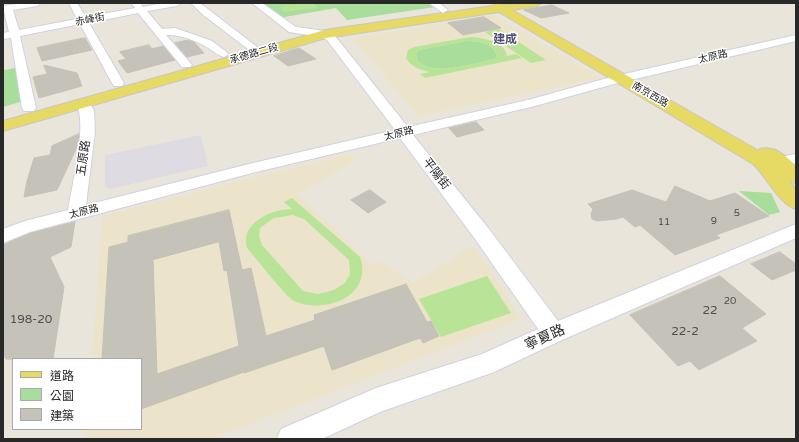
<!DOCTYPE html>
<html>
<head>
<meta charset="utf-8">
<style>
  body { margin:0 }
  #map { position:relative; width:799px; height:442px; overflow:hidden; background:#eae5db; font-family:"Varela Round","Noto Sans TC",sans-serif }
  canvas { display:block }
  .frame { position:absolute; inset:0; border:4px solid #282828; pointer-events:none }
  .legend { position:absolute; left:12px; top:358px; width:130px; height:72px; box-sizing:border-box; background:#fff; border:1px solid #a9a9a9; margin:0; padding:5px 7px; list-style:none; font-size:12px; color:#282828 }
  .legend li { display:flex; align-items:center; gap:8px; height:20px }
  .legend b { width:20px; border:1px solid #a9a9a9 }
</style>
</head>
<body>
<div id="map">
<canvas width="799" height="442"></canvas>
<div class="frame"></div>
<ul class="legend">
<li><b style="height:5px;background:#e6d964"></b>道路</li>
<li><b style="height:11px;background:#a8dd9b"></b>公園</li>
<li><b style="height:11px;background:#c5c2ba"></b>建築</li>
</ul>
</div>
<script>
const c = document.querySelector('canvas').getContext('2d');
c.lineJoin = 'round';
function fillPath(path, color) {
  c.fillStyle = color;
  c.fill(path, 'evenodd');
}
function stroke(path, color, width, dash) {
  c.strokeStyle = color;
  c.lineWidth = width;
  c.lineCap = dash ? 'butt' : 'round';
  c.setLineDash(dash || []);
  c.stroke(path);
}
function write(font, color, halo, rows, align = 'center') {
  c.font = font + ' "Varela Round","Noto Sans TC",sans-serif';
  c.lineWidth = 3;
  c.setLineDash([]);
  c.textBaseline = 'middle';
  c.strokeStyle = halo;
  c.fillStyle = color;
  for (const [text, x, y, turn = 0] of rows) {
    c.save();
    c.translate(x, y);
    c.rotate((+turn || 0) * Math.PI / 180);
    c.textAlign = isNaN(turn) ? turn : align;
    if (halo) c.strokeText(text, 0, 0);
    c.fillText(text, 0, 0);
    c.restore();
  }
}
fillPath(new Path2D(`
  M201,135L208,166L110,189L105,187V155Z`), '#dedbe2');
fillPath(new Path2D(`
  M494,15L600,78L419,116L352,38Z
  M349,154L357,160L298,194L372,265L381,261L413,283L474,245L521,319L211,439H86L87,429H141V359H92L102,216Z`), '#ebe4cb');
fillPath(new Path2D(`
  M258,3H429L435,7L347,20L336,8L279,18Z
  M466,41C478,41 495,43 497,57L495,59C475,63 432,78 417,60L416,53L419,50Z
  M3,67L5,70L19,67L23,101L3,107Z
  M739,191L771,193L780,212L769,215Z`), '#a8dd9b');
fillPath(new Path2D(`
  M307,3H314L318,8L284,12L280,6Z
  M499,29L546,60L531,63L485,32Z
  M470,37C483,38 505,41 507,56L516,54L522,58L425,78L420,74L430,72C420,70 411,67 406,58L408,50L414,47ZM466,41C478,41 495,43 497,57L495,59C475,63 432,78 417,60L416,53L419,50Z
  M292,198L360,257C374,296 324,315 294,301C286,297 255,257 247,248C240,223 271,209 292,209L284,202ZM293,215L304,219L349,260L350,274L345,283L334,290L318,294L303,291L262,245L259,236L260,228L274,218Z
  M487,276L511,313L441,337L419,299Z`), '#b9e497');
const building = new Path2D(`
  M552,5L569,13L541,18L524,10Z
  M484,17L501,28L463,35L448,23Z
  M85,38L92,50L42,61L37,48Z
  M189,40L194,42L204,53L187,57L175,43Z
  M149,45L152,49L163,46L175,60L127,73L118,61L126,59L120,52Z
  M299,48L316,59L288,66L274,56Z
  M44,65L77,73L82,86L39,98L33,77L47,74Z
  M476,122L484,130L457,137L449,128Z
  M79,134L77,147L57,190L24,197L27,181L34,158L50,155L52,146Z
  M675,186L710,201L735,193L769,216L716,235L720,238L675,255L640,225L635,227L623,217L617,219L597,221L592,219L591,214L593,209L588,204L632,190L666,202Z
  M370,190L386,202L368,213L351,200Z
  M229,210L242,270L251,268L266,336L315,320L314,315L406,284L427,322L431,321L439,336L423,343L420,338L332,370L324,346L244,373V372L141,409V359H102L109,247L128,242V236ZM219,242L224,271L227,270L239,346L157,374L153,260Z
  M75,222L71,247L50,257L64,287L53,359H6L3,353V245L30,233Z
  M780,252L796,264V270L772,280L751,264Z
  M720,276L766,314L742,328L757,341L699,370L690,361L678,366L630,315Z`);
fillPath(building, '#c5c2ba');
stroke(building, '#c5c1b5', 1);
const minor = new Path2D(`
  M22,3H41L37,6L13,10L19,30L77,19L69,3H77L86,17L135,8L131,3H140L143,7L163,3H181L177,6L147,11L162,29L175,28L212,41L229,54L224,57C217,55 212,50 205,46C195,40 178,34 166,35L192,65L190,67H182L138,13L89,23L124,83L122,86H114L112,83L80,24L20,36L36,108L34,111H24L22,108L11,38L3,39V33L9,32L4,11L3,12V6Z
  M191,3H200L257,47L256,49H248L202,14Z
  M252,3H262L296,27L325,31L335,36L408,127L528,100L611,77L796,35V41L614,84L535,106L413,135L489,229L558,321L796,224V238L562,340L494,372L380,412L322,439H277L281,429L376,388L482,354L538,329L475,239L400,138L256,172L30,232L3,243V229L25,221L68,210C72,185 88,124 76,103L78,100H88L94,110L95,131L86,205L253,163L395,130L327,40L322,37L289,32Z
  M429,3H439L448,10L443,13Z
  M796,154V164L780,166L775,164L772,161L775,158Z`);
const major = new Path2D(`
  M496,3L503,5L542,3L537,6L512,10L759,151L760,149C775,145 786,156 796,166V183L789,181L796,189V209C779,204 767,177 753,164L499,12L326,38L3,131V121L325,30L492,6Z`);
stroke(minor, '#d0d1e0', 2);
stroke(major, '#c7c7c7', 2);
fillPath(minor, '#fff');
fillPath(major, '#e6d964');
write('10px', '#282828', '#fff', [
  ["赤峰街",90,20,-11],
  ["承德路二段",254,54,-16],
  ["太原路",713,57,-13],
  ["南京西路",650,95,30],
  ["太原路",399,134,-14],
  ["太原路",84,212,-14]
]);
write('10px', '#4f4e4c', null, [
  ["5",737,213],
  ["9",714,221],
  ["11",664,222],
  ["20",730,301]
]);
write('bold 12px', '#4c4e75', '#fff', [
  ["建成",505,40]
]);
write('12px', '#282828', '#fff', [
  ["五原路",84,158,-82],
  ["平陽街",436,174,52]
]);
write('12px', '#4f4e4c', null, [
  ["22",710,311],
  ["198-20",31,320],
  ["22-2",685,332]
]);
write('14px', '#282828', '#fff', [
  ["寧夏路",545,338,-24]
]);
</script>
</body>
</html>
